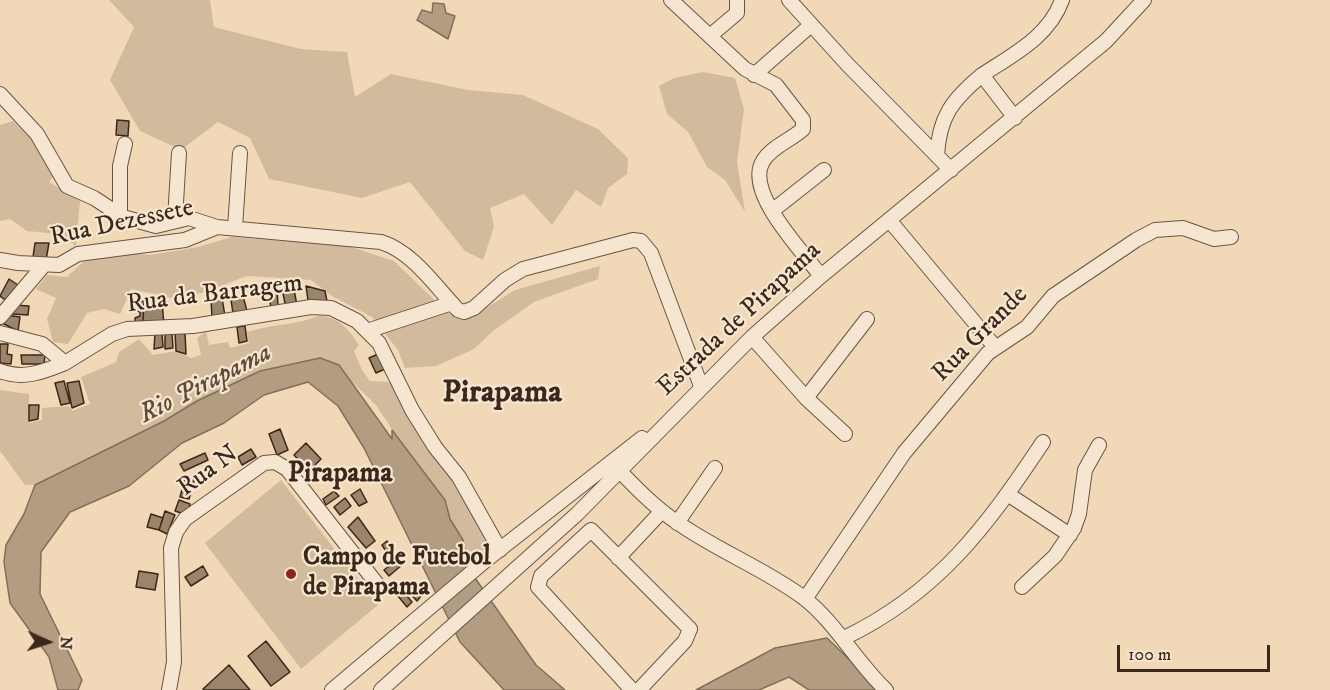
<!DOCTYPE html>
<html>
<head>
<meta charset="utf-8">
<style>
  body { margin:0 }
  #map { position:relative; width:1330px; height:690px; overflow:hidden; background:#f1d9b8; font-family:"IM FELL DW Pica",serif }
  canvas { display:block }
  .north { position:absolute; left:18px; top:612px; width:60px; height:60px; -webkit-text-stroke:4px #f6e6d1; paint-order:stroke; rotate:93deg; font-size:16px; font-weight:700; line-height:24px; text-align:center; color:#3c281a }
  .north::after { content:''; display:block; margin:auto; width:21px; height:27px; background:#3c281a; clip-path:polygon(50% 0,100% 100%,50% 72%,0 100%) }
  .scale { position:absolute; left:1117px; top:645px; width:153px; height:27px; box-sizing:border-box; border:3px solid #3c281a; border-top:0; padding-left:8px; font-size:18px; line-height:21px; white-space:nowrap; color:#3c281a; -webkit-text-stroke:4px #f6e6d1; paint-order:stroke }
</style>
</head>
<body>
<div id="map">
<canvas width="1330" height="690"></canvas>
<div class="north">N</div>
<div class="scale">100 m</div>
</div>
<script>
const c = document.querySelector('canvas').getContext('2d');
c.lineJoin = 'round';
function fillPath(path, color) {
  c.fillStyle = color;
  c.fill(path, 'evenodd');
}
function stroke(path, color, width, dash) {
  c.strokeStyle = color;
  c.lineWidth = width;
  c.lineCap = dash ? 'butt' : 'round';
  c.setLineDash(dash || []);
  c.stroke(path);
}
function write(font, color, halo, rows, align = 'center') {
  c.font = font + ' "IM FELL DW Pica",serif';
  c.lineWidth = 4.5;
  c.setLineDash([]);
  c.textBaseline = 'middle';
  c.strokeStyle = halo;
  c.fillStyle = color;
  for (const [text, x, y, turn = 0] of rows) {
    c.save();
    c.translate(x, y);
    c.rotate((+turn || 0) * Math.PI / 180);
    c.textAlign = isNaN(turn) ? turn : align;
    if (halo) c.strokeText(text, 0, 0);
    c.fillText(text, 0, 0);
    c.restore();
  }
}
fillPath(new Path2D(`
  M109,0H210L214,27L301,49L347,52L355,97L391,74L468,90L523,95L598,129L628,158L627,174L608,188L601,207L576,190L552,225L524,194L490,208L494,227L483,260L465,251L410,182L362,198L269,179L250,138L218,122L181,150L140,131L110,80L134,27Z
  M703,72L735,78L744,109L737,162L745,212L725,180L707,167L688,132L667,114L659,86L674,78Z
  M13,121L41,149L54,176L49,182L80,201L76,246L59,234L27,231L10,219L0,221V125Z
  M232,237L348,246L394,261L448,313L470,318L515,290L600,266L598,279L534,302L493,331L474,349L436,366L405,368L398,350L372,317L332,296L311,280L247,276L202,293L172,298L131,289L120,314L104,309L87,313L68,344L53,342L47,319L56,298L36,289L47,275L67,277L84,261L102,251L151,255L198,247Z
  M320,315C340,319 348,328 359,345L354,351L362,370L370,381L390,382L425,445L456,484L472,510L491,549L467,568L463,540L450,519L445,500L409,455L376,405L350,380L339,365L320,358L294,364L200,399L164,421L35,485H25L0,451V390L29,394V423L42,420V408L69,406L72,411L90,404L81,377L116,362L119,352L139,339L153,355L176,351L191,358L201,355L197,338L206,331L209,345L228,342L230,348L249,343L247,332C272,324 300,325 320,315Z
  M281,480L378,605L301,669L205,543Z`), '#d2bb9d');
const water = new Path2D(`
  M433,3L444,4L446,13L455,16L448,39L417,20L422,10L432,13Z
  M320,358L339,365L392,439V430L445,500L450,519L463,540L468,568L536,665L565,690H504L460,642L364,448L338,406L308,382L264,395L224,423L182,443L129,486L70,512L41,552L40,594L82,680L78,690H58L49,657L10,603L4,562L6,545L24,514L35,485L164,421L197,401L260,371Z
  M827,638L881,690H809L789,677L759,690H696L775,648Z`);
fillPath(water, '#b39d82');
stroke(water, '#836e58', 1.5);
const building = new Path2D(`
  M117,120L129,121L128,136L116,135Z
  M35,243H49L46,260L33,257Z
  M9,279L18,285L8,302L0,296Z
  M267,285H277L278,307L271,308Z
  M306,286L325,291L327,301L308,300Z
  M282,289H294L297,306L286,308Z
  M243,296L247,311L233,313L231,300Z
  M222,298L225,316L212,318L211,299Z
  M144,301L162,302L164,325L143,321Z
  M144,301L143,321L135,322V318L140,316V312L133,309L134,302Z
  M14,305L29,306L28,315L13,314Z
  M7,315L20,317L18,331L2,323Z
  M245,326L247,341L239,343L237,327Z
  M155,333H162L163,347L154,349Z
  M175,333H185L186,354L176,351Z
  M165,334H172L173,348L165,349Z
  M0,344H8L7,354L12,355L11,364L0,363Z
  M378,354L385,369L376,373L369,358Z
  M21,355H45L44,364H22Z
  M64,381L70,403L61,405L55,383Z
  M79,381L84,403L72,408L67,383Z
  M29,405H39L38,419L29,421Z
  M280,429L288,450L277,455L269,434Z
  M306,443L321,459L309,471L294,455Z
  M251,449L256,457L242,465L238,457Z
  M205,453L208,460L184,471L180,464Z
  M186,475L195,478L189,499L180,497Z
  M360,489L367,502L359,506L351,495Z
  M334,491L339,496L326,505L323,499Z
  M345,498L351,506L340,515L334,507Z
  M179,500L190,504L187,515L175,511Z
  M165,511L175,515L167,534L159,530Z
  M151,514L163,518L159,530L147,527Z
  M358,517L375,541L366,548L348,527Z
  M387,541L394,552L389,556L382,545Z
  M397,560L402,565L389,576L384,570Z
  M203,566L208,575L191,586L185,577Z
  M139,571L158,574L155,590L136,587Z
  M408,583L421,596L417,601L404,587Z
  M398,585L412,602L407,607L393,590Z
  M266,641L290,672L271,686L248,656Z
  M229,665L250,690H204L203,689Z`);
fillPath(building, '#9a846c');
stroke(building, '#3c281a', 1.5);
const minor = new Path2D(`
  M671,0L745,69L776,85L803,120V129C791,140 771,147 763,161C744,192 803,252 821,276
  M789,0L847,64L951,170
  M711,35L737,13V0
  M754,75L811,25
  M0,94L37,134L67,186L94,198L123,217L156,226L189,218L217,227L381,242C413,252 435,286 458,310L464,312L474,308L505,280L523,269L633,240L641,241L651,253L701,386
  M1015,118L982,75C1012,55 1049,37 1062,0
  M937,156C939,117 952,100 982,75
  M772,211L824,170
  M120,216V166L125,144
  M175,219L179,153
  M890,221L995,347
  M235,228L240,153
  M0,260L18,263L59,265L78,254L185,240L217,227
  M0,317L44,265
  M370,330L452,303
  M0,333L42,344L65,363L112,334L127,329L193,326L311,307L331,308L357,321L379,343L412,410L435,447L459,477L500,550
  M752,337L806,398L845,434
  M0,371C23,380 43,372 65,363
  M806,398L867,319
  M614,465C633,485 654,507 678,523C718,551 765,569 804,598C837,624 856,662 886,690
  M1009,495L1070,535
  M677,523L715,468
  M618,558L662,511
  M1022,587L1055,556L1074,528L1079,514L1085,470L1099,445
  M805,599L904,453L988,353L1027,327L1053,296L1136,240L1155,230L1183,228L1214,239L1231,237
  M844,638C938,593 987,526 1043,442
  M169,690L174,662L171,548L176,532L185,519L264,463L275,462L287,469L377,584
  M332,690L485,561L642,438
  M381,690L577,514L752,337L821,276L1106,41L1144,0
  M632,690L538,587L541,576L591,530L690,629L685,641L639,690`);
stroke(minor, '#695442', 16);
stroke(minor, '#f6e6d1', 14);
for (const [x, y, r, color] of [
  [291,574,6,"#8f2418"]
]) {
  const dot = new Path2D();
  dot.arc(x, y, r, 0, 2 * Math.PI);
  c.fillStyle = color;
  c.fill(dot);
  stroke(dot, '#f6e6d1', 2);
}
write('26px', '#3c281a', '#f6e6d1', [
  ["Rua Dezessete",122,224,-12],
  ["Rua da Barragem",215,295,-7],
  ["Estrada de Pirapama",740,320,-43],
  ["Rua Grande",981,335,-45],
  ["Rua N",209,472,-36]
]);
write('bold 26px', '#3c281a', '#f6e6d1', [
  ["Campo de Futebol",303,559],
  ["de Pirapama",303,589]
], 'left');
write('italic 27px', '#604b39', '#f6e6d1', [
  ["Rio Pirapama",206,385,-27]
]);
write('bold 28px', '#3c281a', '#f6e6d1', [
  ["Pirapama",340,475]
]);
write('bold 32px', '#3c281a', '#f6e6d1', [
  ["Pirapama",502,394]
]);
</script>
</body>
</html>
